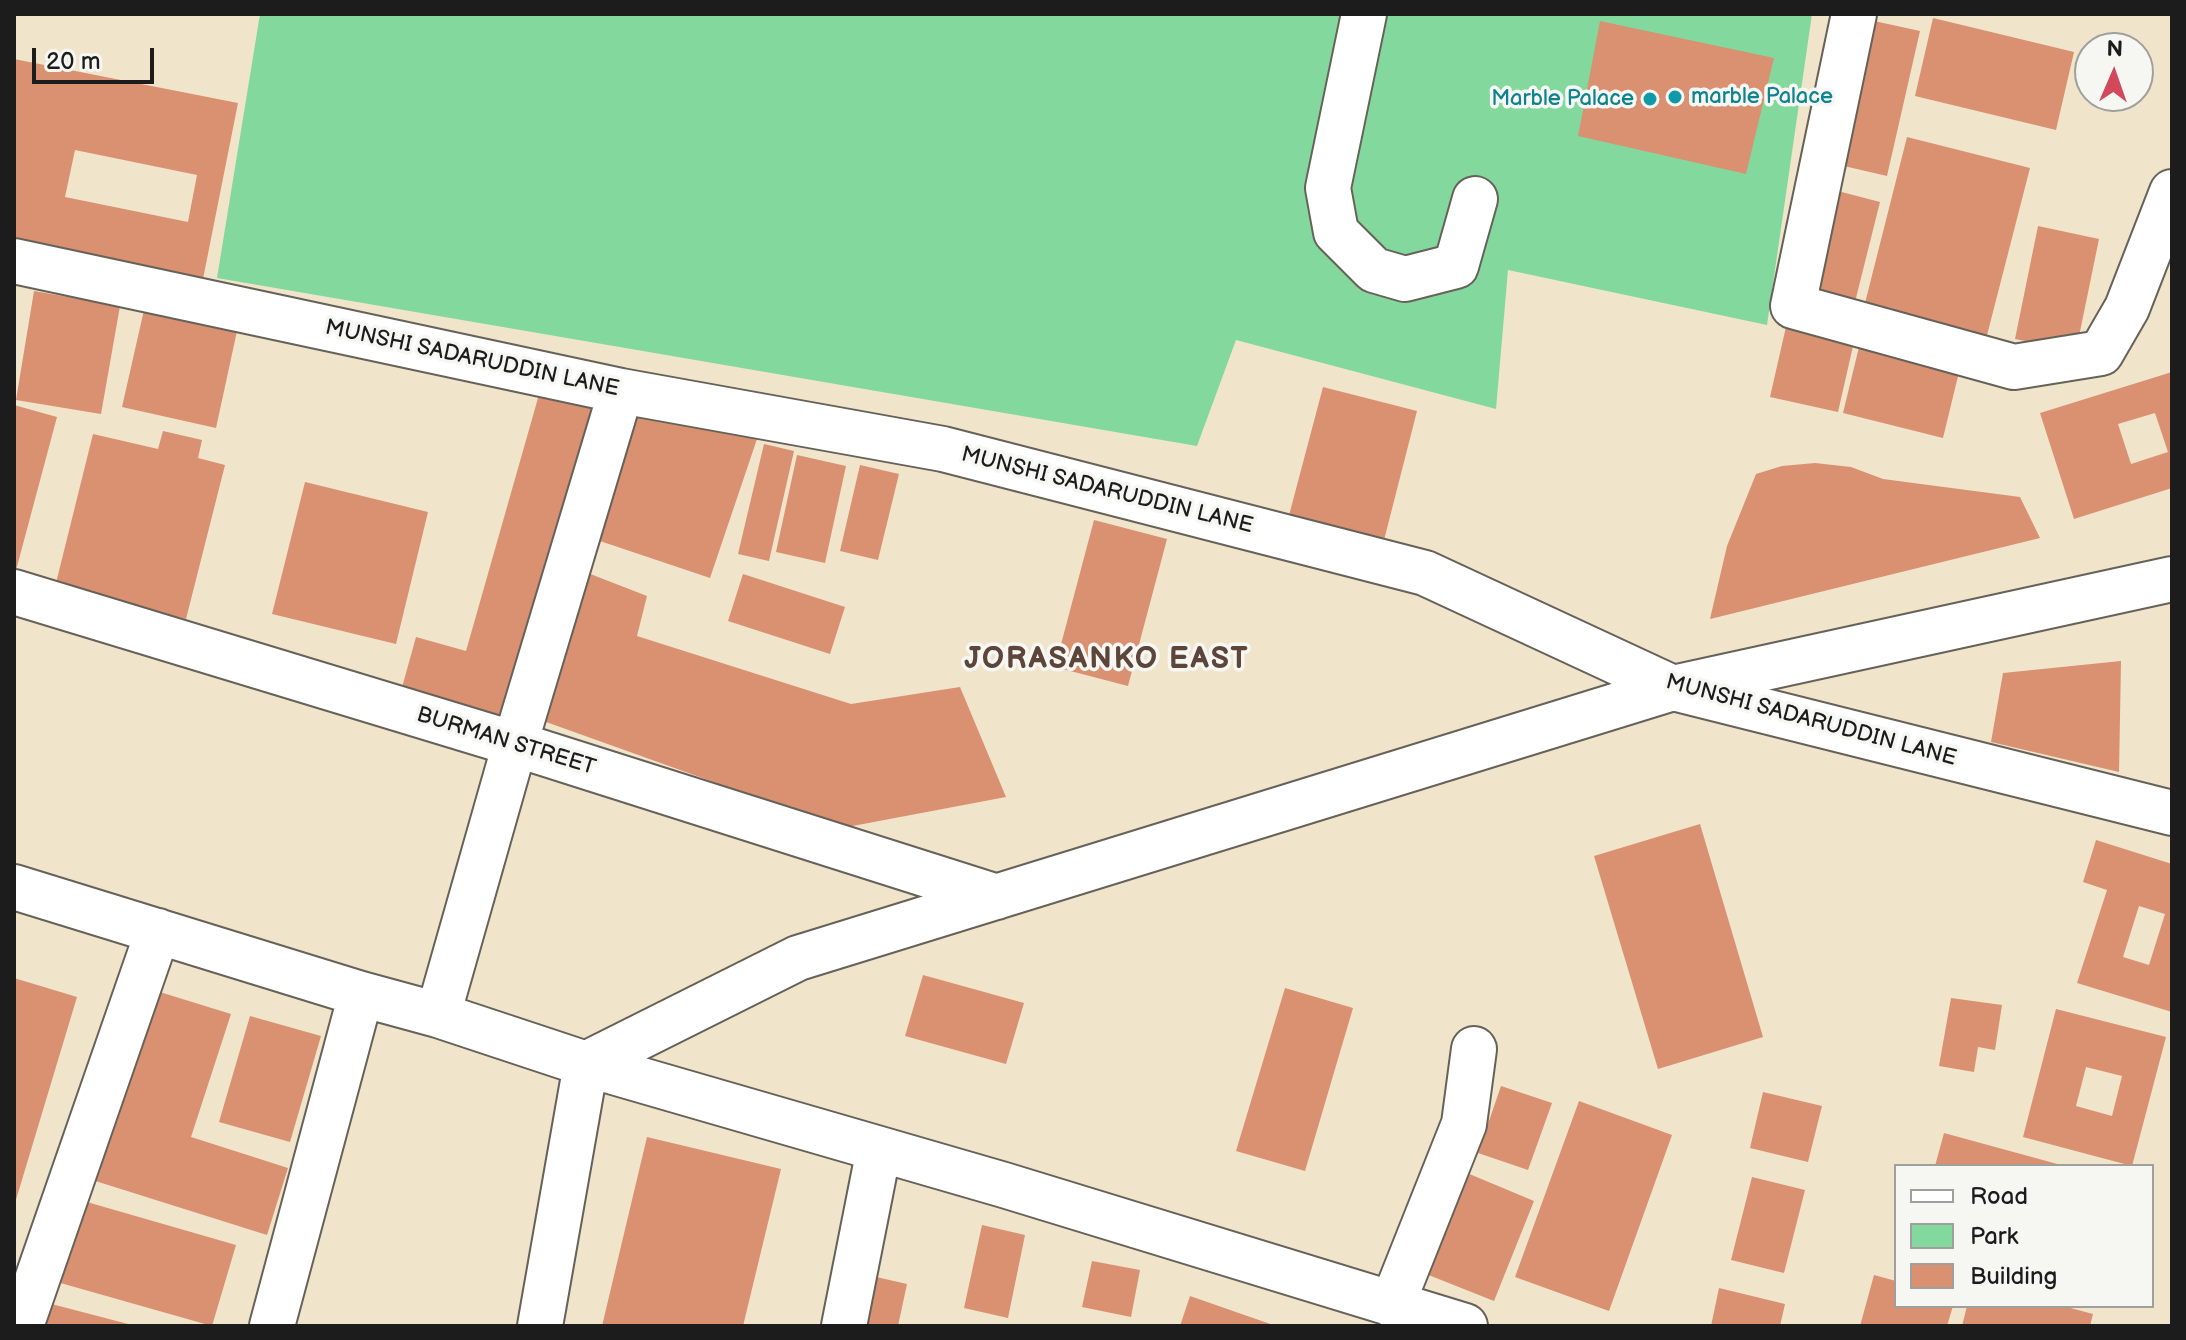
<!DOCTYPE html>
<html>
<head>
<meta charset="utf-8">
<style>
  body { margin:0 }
  #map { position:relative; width:2186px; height:1340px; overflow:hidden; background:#f0e4cb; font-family:"Balsamiq Sans",sans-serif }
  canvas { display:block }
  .frame { position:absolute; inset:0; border:16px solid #1c1c1c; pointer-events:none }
  .legend { position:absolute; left:1894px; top:1164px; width:260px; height:144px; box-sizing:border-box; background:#f6f6f2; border:2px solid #9f9f9c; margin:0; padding:10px 14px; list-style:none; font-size:24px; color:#1c1c1c }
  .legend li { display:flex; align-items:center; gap:16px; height:40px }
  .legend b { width:40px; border:2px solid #9f9f9c }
  .north { position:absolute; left:2074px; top:32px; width:80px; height:80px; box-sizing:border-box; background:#f6f6f2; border:2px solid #9f9f9c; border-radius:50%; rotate:2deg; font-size:22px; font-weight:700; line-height:32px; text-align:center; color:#1c1c1c }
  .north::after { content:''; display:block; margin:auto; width:28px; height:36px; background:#d1495b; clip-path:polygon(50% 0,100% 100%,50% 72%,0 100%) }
  .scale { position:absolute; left:32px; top:48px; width:122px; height:36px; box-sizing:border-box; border:4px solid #1c1c1c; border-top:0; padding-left:10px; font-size:24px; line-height:28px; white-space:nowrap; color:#1c1c1c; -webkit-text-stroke:6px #f6f6f2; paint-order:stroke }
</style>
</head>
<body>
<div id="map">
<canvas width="2186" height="1340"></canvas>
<div class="frame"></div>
<ul class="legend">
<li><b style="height:10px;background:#fff"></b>Road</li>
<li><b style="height:22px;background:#83d99d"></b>Park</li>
<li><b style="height:22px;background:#d99171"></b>Building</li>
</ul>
<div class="north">N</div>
<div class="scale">20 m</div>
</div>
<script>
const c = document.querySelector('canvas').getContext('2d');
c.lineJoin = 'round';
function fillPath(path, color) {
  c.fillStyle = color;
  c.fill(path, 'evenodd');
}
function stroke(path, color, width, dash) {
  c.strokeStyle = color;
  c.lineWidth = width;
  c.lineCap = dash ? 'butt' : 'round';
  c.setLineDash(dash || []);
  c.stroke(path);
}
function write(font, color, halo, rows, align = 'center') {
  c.font = font + ' "Balsamiq Sans",sans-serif';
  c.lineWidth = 7;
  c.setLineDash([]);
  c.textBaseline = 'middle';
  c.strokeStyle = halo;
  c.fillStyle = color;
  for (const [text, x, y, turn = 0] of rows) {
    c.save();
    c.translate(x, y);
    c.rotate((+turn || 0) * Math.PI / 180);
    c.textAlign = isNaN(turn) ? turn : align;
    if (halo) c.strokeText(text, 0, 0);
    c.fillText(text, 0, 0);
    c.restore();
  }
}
fillPath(new Path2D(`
  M260,14H1812L1767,325L1508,270L1496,409L1236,340L1197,446L217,278Z`), '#83d99d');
fillPath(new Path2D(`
  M1933,18L2074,52L2056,130L1915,96Z
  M1865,19L1920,31L1887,176L1831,163Z
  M1600,21L1774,58L1746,174L1578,136Z
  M14,59L238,103L201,289L14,252ZM75,150L197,175L188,222L65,197Z
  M1907,137L2030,168L1985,343L1863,311Z
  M1830,189L1880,202L1853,310L1804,297Z
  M2038,226L2099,239L2076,351L2015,339Z
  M34,291L120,306L101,414L16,400Z
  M144,310L237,331L216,428L122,407Z
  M1788,318L1856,333L1838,412L1770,397Z
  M1859,347L1959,372L1943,438L1843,413Z
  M2172,372V488L2074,519L2040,413ZM2155,413L2168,452L2131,464L2118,424Z
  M1323,387L1417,411L1382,548L1287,523Z
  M540,391L594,407L505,721L401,691L416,637L466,651Z
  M14,405L57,417L15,574H14Z
  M638,409L757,439L710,578L594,539Z
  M163,431L202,440L198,458L225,465L186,619L55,587L93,434L158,449Z
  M764,444L794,451L769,561L738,554Z
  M797,455L846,466L825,563L776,552Z
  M1815,463L1851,467L1883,479L2020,497L2040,538L1710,619L1727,546L1756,474L1782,466Z
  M860,465L899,474L878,560L840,551Z
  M305,482L428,512L396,644L272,614Z
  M1094,520L1167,539L1128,686L1055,667Z
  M580,570L647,596L637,636L851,704L960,687L1006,797L842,828L535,718Z
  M743,574L845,607L830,654L728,621Z
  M2121,661L2119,772L1991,742L2003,673Z
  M1700,824L1763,1037L1658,1069L1594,856Z
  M2096,840L2172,864V1012L2077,983L2107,890L2083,882ZM2139,906L2165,914L2149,965L2123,957Z
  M923,975L1024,1003L1006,1064L905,1036Z
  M14,978L77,997L15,1203H14Z
  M1285,988L1353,1008L1305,1171L1236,1151Z
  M150,989L231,1014L191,1137L288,1168L267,1235L89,1179Z
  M1951,998L2002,1005L1995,1050L1978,1047L1974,1072L1939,1066Z
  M2056,1009L2166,1037L2132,1166L2023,1137ZM2086,1067L2122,1076L2112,1116L2076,1106Z
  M250,1016L321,1036L290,1142L219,1122Z
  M1501,1086L1552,1103L1528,1170L1478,1153Z
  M1763,1092L1822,1106L1808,1162L1750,1148Z
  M1579,1101L1672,1135L1609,1311L1515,1277Z
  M1944,1133L2061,1165V1166H1935Z
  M647,1137L781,1169L743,1326H602Z
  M1467,1173L1534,1201L1494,1301L1426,1274Z
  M1752,1177L1805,1190L1784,1273L1731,1260Z
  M80,1200L236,1245L212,1326L57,1282Z
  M982,1225L1025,1235L1008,1318L964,1308Z
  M1092,1261L1140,1270L1131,1317L1082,1307Z
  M863,1274L907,1284L898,1326H851Z
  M1874,1275L1896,1281V1306H1953L1947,1326H1860Z
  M1719,1288L1785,1304L1780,1326H1711Z
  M1190,1296L1276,1326H1180Z
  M40,1301L132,1325V1326H33Z
  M1967,1306H2063L2093,1314L2090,1326H1962Z`), '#d99171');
const minor = new Path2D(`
  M1364,14L1328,188L1336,232L1374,270L1405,279L1456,266L1475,199
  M1854,14L1793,306L2014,367L2101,353L2127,308L2172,192
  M14,261L621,391L943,449L1425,573L1673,688L2172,813
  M14,592L515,744L997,897
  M14,887L361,994L438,1015L586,1064L1004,1185L1465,1326
  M438,1015L515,744L621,391
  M1392,1305L1464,1124L1474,1049
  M21,1326L158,931
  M272,1326L361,994
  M540,1326L586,1064L798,958L1673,688L2172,579
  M844,1326L879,1149`);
stroke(minor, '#666259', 48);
stroke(minor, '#fff', 44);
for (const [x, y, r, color] of [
  [1675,97,8,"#0f9aa8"],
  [1650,99,8,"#0f9aa8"]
]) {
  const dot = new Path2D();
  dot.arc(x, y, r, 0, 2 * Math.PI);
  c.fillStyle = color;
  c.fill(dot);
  stroke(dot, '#f6f6f2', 3);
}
write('22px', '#0d838f', '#f6f6f2', [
  ["marble Palace",1691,97],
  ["Marble Palace",1634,99,"right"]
], 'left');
write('22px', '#1c1c1c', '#f6f6f2', [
  ["MUNSHI SADARUDDIN LANE",472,359,12],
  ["MUNSHI SADARUDDIN LANE",1107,491,14],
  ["MUNSHI SADARUDDIN LANE",1811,721,15],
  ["BURMAN STREET",506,742,17]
]);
c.letterSpacing = '2px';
write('bold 30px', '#5e453a', '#f6f6f2', [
  ["JORASANKO EAST",1107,660]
]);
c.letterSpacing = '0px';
</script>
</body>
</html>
